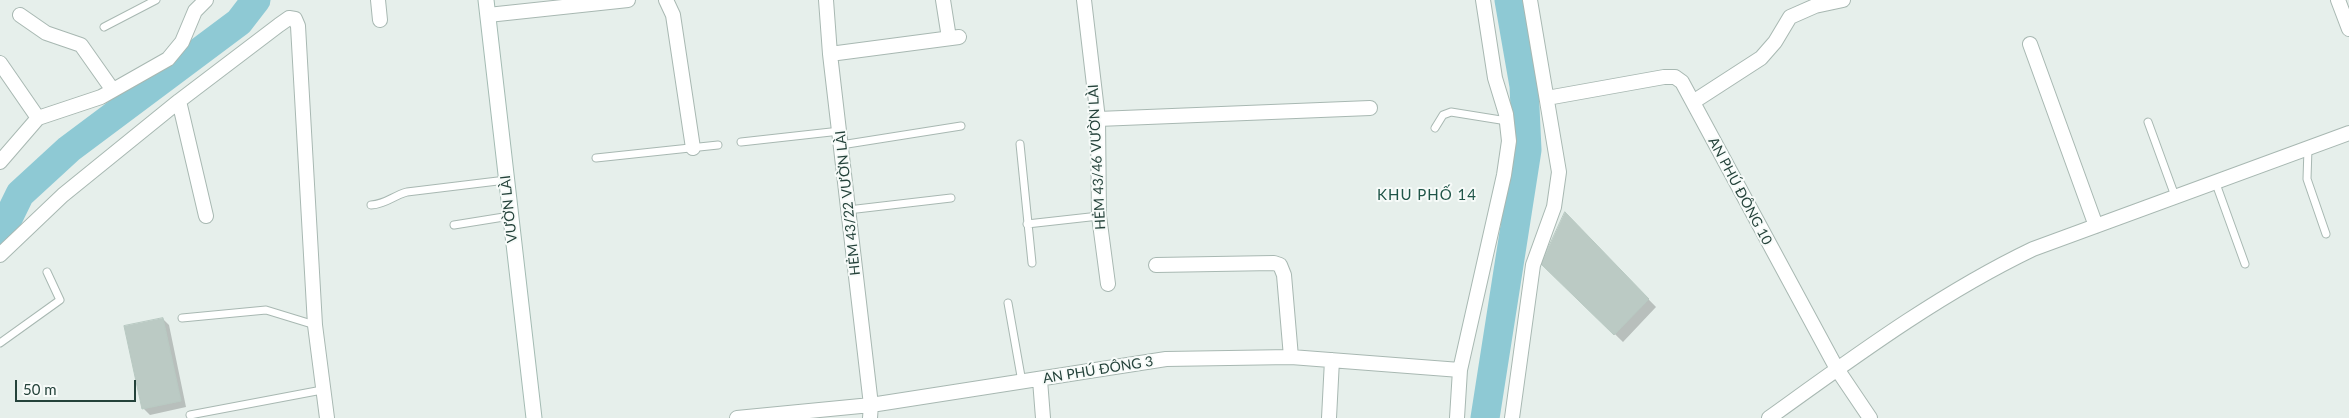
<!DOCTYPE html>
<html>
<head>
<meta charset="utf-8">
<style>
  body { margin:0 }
  #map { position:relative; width:2349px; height:418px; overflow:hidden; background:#e6efeb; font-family:Lato,sans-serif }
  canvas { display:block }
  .scale { position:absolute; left:15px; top:380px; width:121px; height:22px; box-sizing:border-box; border:2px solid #24423a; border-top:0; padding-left:6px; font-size:15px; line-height:18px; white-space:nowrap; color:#24423a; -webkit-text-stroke:4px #f7fbf9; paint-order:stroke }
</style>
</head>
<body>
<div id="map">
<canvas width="2349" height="418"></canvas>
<div class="scale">50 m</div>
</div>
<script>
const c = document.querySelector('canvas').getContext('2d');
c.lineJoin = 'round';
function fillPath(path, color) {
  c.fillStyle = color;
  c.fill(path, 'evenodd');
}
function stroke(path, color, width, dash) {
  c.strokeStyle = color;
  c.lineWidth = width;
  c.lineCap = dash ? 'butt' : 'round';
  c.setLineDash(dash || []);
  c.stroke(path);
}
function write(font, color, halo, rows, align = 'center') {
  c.font = font + ' Lato,sans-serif';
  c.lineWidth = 4;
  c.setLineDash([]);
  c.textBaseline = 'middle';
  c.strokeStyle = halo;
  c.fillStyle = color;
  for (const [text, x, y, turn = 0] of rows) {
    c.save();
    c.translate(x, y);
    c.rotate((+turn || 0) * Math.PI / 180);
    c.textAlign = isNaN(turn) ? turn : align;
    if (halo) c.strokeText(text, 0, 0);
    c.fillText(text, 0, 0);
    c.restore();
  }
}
fillPath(new Path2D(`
  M1565,214L1656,307L1623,342L1542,263Z
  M163,319L169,325L186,407L150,415L143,408Z`), '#0003');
stroke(new Path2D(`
  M0,235L20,194L69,149L239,22L256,0
  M1485,418L1527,150L1524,86L1509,0`), '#8ec9d4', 29);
const building = new Path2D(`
  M1565,212L1649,299L1614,335L1541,264Z
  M163,318L181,401L142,409L124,326Z`);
fillPath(building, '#bbcac4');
stroke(building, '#b8c9c2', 1);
const service = new Path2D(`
  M104,27L156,0
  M2148,122L2175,196
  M1435,128L1443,115L1451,112L1507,121
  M741,142L840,131
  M1020,144L1032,263
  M841,145L961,126
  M2308,148L2307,179L2326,234
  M596,158L718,145
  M2215,181L2245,264
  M371,205C387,204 392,196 407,192L506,180
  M848,210L951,198
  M1027,224L1099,216
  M454,225L510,216
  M1008,303L1022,382
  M182,318L266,310L315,325
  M0,343L60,300L47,272
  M190,415L322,390`);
const minor = new Path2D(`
  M378,0L380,20
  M666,0L673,15L693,148
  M826,0L830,54L871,405L870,418
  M943,0L949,38
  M1084,0L1098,119L1099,216L1108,284
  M2338,0L2349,29
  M20,15L46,33L81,45L112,89
  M488,15L628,0
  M2030,44L2096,226
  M830,54L959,37
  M0,63L38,118
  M1547,98L1664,77H1675L1682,82L1837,369L1870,418
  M179,101L206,216
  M1693,102L1761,58L1775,42L1790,17L1815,6L1843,0
  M1098,119L1370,108
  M0,162L38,118L101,97L168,59L182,42L195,11L206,0
  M0,255L63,195L179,101L279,25L289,18L295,19L298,26L315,325L327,418
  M1156,265L1274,263L1280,265L1284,275L1291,357
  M1040,380L1043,418
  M737,418L871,405L1166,359L1291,357L1460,370
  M1329,418L1332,360
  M1457,418L1460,370L1504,175L1509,141L1506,114L1495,78L1483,0
  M1512,418L1533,265L1554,207L1559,172L1530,0
  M1769,418C1854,357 1939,294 2033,249L2349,133`);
const secondary = new Path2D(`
  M486,0L534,418`);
stroke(service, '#a8b8b2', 9);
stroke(minor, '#a8b8b2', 16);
stroke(secondary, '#a4bbb3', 17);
stroke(service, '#fff', 7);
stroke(minor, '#fff', 14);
stroke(secondary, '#fff', 15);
write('14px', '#24423a', '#f7fbf9', [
  ["HẺM 43/46 VƯỜN LÀI",1097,157,-93],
  ["AN PHÚ ĐÔNG 10",1740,191,62],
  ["HẺM 43/22 VƯỜN LÀI",848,203,-96],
  ["VƯỜN LÀI",509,209,-96],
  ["AN PHÚ ĐÔNG 3",1098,370,-9]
]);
c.letterSpacing = '1px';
write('15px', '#1f5548', '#f7fbf9', [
  ["KHU PHỐ 14",1427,195]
]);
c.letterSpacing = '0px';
</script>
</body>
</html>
